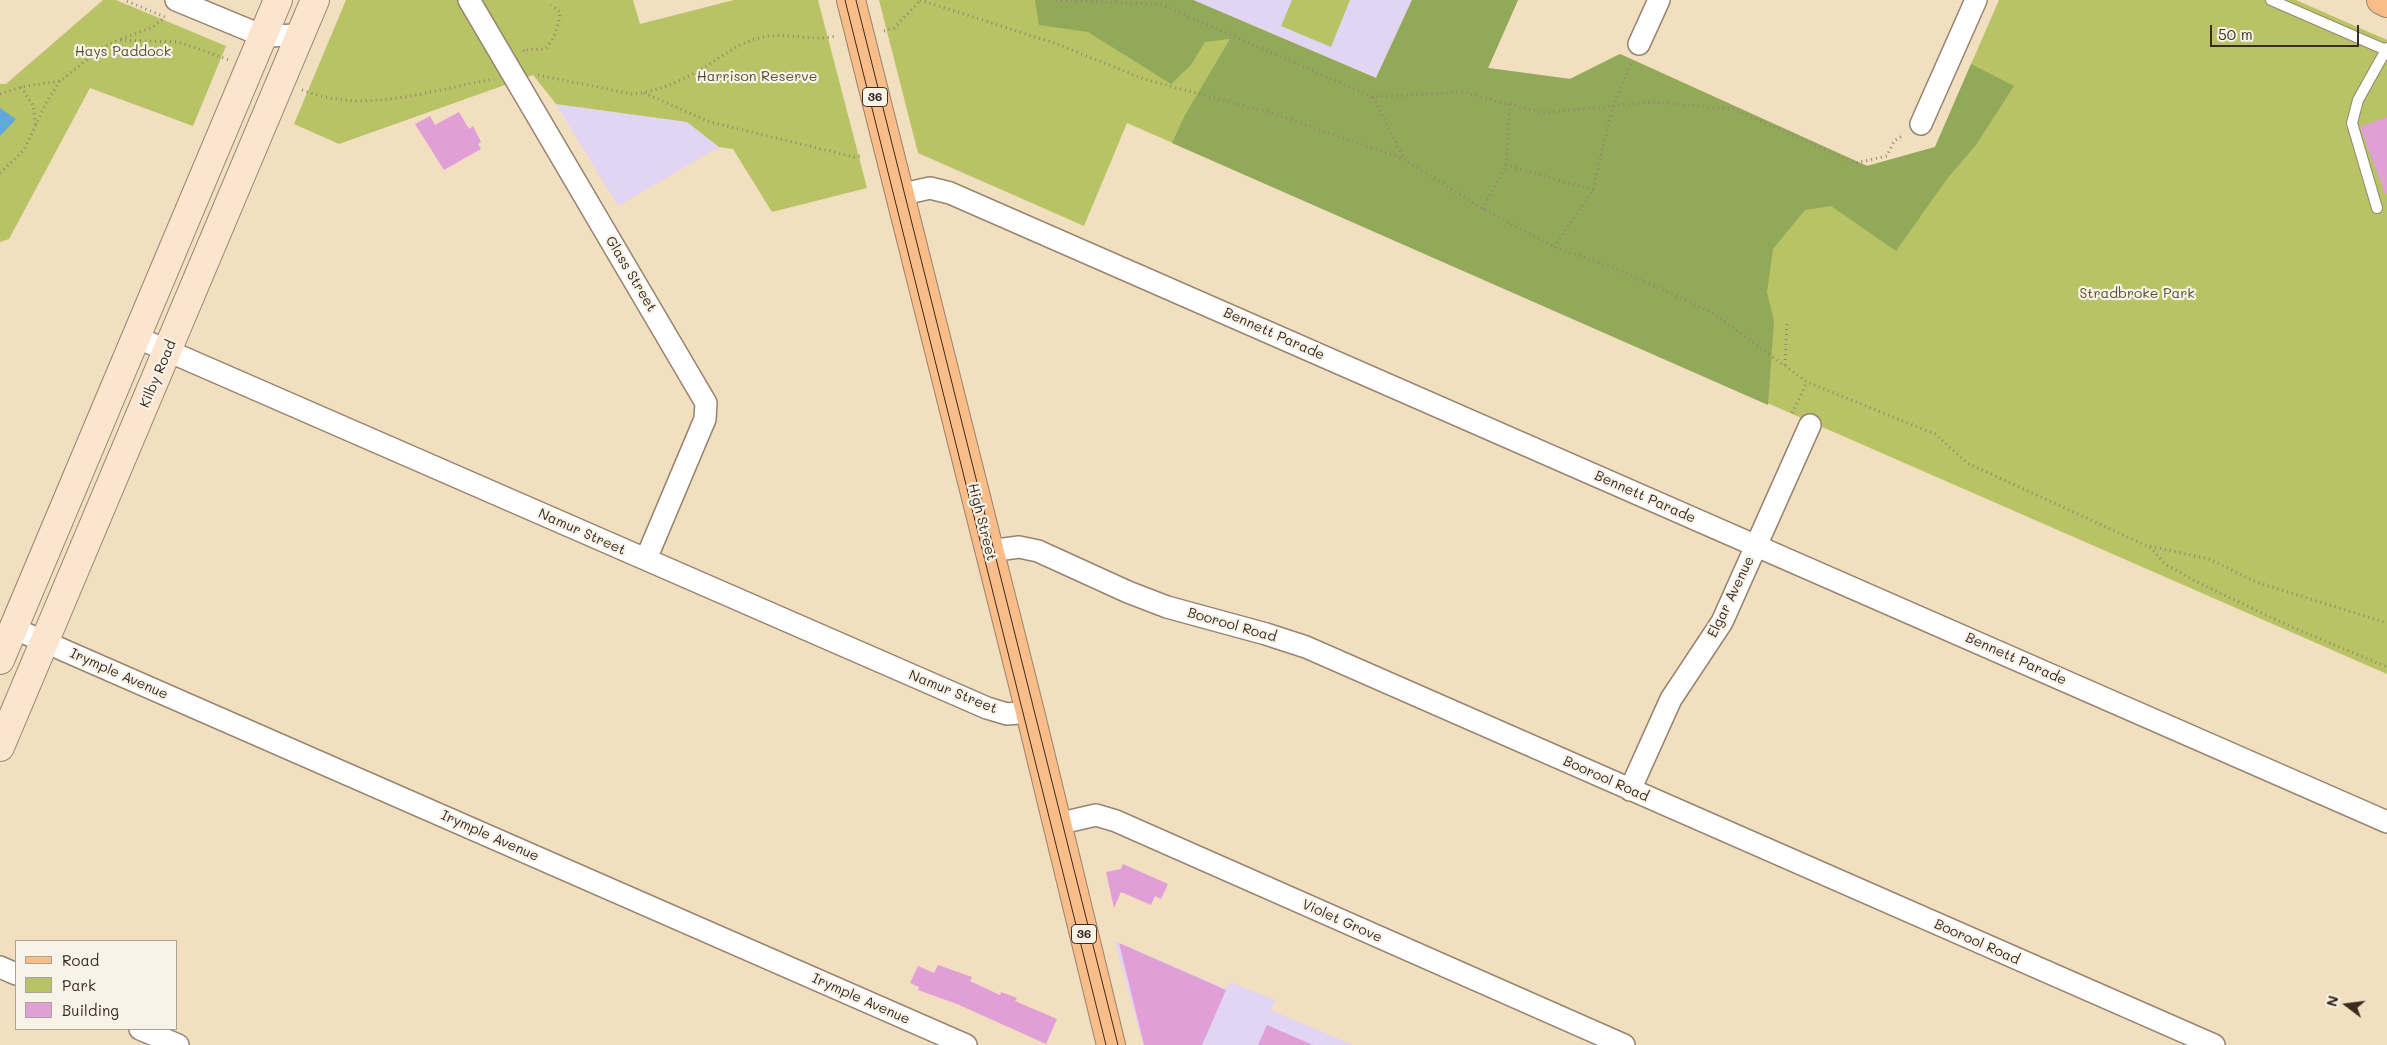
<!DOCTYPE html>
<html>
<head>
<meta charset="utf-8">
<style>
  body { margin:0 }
  #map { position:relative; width:2387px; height:1045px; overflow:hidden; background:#f1dfc0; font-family:Mali,sans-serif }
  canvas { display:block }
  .legend { position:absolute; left:15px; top:940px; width:162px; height:90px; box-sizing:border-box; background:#f7f3e8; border:1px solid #aca397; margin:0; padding:6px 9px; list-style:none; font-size:15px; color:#3b2a1e }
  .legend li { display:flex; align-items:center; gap:10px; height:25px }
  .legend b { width:25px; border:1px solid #aca397 }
  .north { position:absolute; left:2322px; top:980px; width:50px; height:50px; -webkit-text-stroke:4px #f7f3e8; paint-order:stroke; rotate:285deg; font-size:14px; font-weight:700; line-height:20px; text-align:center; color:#3b2a1e }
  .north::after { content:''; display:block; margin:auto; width:18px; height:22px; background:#3b2a1e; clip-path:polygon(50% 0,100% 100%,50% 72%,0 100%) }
  .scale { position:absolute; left:2210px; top:25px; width:149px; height:22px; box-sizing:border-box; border:2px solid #3b2a1e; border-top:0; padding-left:6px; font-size:15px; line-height:18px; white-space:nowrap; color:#3b2a1e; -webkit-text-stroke:4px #f7f3e8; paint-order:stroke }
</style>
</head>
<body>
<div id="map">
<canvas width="2387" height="1045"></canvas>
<ul class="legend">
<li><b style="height:6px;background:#f8bd88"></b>Road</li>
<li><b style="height:14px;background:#b8c365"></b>Park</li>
<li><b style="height:14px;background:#e09fd6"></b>Building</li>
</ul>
<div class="north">N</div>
<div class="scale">50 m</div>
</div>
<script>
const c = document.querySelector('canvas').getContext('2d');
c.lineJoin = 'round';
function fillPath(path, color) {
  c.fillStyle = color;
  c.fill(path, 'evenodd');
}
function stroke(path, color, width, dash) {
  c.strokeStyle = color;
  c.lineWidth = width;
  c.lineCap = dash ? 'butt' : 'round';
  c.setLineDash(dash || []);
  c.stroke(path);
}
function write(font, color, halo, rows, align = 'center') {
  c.font = font + ' Mali,sans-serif';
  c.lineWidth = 4.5;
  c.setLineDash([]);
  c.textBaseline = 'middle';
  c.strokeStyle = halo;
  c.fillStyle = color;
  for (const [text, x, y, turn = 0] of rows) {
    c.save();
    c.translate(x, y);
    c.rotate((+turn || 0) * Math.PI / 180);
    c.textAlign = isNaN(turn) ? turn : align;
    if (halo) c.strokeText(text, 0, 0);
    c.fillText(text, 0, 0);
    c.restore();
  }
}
fillPath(new Path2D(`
  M1193,0H1412L1377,78Z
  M556,104L687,122L719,147L618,206Z
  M1115,941L1226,989L1230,982L1275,1000L1271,1010L1353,1045H1143Z`), '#e2d4f3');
fillPath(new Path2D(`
  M103,0H116L226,46L193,126L90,88L9,239L0,242V84H6Z
  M346,0H633L640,24L734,0H818L867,188L772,212L733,149L719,147L687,122L556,104L533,75L339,144L294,124Z
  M879,0H1193L1376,78L1412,0H1518L1488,68L1570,79L1620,54L1867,166L1935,147L1999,0H2296L2387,40V674L1127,123L1084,226L918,153Z
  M1292,0H1350L1331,47L1281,26Z`), '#b8c365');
fillPath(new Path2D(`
  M1035,0H1193L1376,78L1412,0H1518L1488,68L1570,79L1620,54L1867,166L1935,147L1971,64L2014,86L1976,145L1947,179L1896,251L1831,206L1805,210L1773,249L1767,292L1774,321L1768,405L1172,143L1185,115L1230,39L1205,42L1191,65L1171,84L1088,32L1039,25Z`), '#92a95a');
fillPath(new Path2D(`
  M0,108L16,119L0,136Z`), '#60a9d8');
fillPath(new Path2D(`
  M459,112L469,129L473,126L481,142L478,144L481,149L444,170L415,124L430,116L435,125Z
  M2387,117V193H2385L2360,127Z
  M1123,864L1168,884L1161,899L1155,896L1151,905L1121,892L1114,908L1106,872L1121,869Z
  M1119,943L1226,990L1202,1045H1144Z
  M938,965L972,977L970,981L1000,995L1001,992L1017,998L1015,1001L1057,1019L1046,1044L957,1004L918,990L919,987L910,983L918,966L934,973Z
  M1267,1025L1313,1045H1258Z`), '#e09fd6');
const lane = new Path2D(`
  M2271,0L2386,50L2387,48
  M2377,208L2352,123L2358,100L2386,50`);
const street = new Path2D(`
  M176,0L263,36L301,35
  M469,0L706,403L705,419L646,559
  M1639,44L1659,0
  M1921,124L1976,0
  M899,195L930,188L950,193L2387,822
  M136,337L987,708L1007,714L1030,712
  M989,551L1019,547L1038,551L1128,592L1167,607L1266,634L1306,647L2214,1045
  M13,628L966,1045
  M1630,790L1671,699L1722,622L1810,425
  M1057,824L1096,815L1116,821L1624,1045
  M0,967L16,974
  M140,1029L178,1045`);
const secondary = new Path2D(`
  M0,660L278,0
  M0,747L315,0`);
const primary = new Path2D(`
  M851,0L1030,712L1111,1045
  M2381,0L2387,3`);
stroke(lane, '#96846f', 12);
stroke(street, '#96846f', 24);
stroke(secondary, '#96846f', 30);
stroke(primary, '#96846f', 30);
stroke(new Path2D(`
  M920,0L1057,44L1144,79L1271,113L1404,159
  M1056,0L1160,4L1373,97L1463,92L1543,113L1652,102L1733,109L1856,163L1887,156L1894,141L1904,135
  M884,31L894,28L921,0
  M121,39L153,27L165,17L124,0
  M524,51L523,50L545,49C554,40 559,25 560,12L551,5
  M538,75L632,94C659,92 685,79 708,65C725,54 741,42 762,37C787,32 812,42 836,36
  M21,87L33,105L36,125
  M302,90C365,115 430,90 494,79
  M644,93L710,122L854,157L861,156
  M0,94L21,87L60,81L103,47L118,40L179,42L229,60
  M1373,97L1404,159L1483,209L1554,247L1614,268L1712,312L1807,382L1935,434L1967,463L2145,545L2209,559L2256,582L2387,623
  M1506,165L1593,190
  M0,173L24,150L47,101L60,81
  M1483,209L1506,165L1510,104
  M1554,247L1593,190L1613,106L1632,61
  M1785,365L1787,321
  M1792,413L1807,382
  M2150,547L2165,564L2195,581L2287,625L2387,667`), '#96846f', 3, [1, 4]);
stroke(lane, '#fff', 10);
stroke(street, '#fff', 21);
stroke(secondary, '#fce5cf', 28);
stroke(primary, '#f8bd88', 28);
stroke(new Path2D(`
  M845,0L1106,1045
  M856,0L1118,1045`), '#3b2a1e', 1);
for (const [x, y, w] of [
  [875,97,25],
  [1084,934,25]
]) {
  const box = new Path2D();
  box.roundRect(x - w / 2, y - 9.5, w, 19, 4);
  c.fillStyle = '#f7f3e8';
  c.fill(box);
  stroke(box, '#3b2a1e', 1);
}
write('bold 12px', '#3b2a1e', null, [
  ["36",875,97],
  ["36",1084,934]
]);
write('14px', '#5a5030', '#f7f3e8', [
  ["Hays Paddock",123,52],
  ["Harrison Reserve",757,77],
  ["Stradbroke Park",2137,294]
]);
write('14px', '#3b2a1e', '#f7f3e8', [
  ["Glass Street",631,274,59],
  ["Bennett Parade",1274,334,24],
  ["Kilby Road",158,374,-67],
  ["Bennett Parade",1645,497,24],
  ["High Street",982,522,76],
  ["Namur Street",582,532,24],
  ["Elgar Avenue",1731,597,-64],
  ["Boorool Road",1232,625,16],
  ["Bennett Parade",2016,659,24],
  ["Irymple Avenue",119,674,24],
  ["Namur Street",953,692,22],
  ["Boorool Road",1606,779,24],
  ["Irymple Avenue",490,836,24],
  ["Violet Grove",1342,921,24],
  ["Boorool Road",1977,942,24],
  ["Irymple Avenue",861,999,24]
]);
</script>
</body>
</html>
